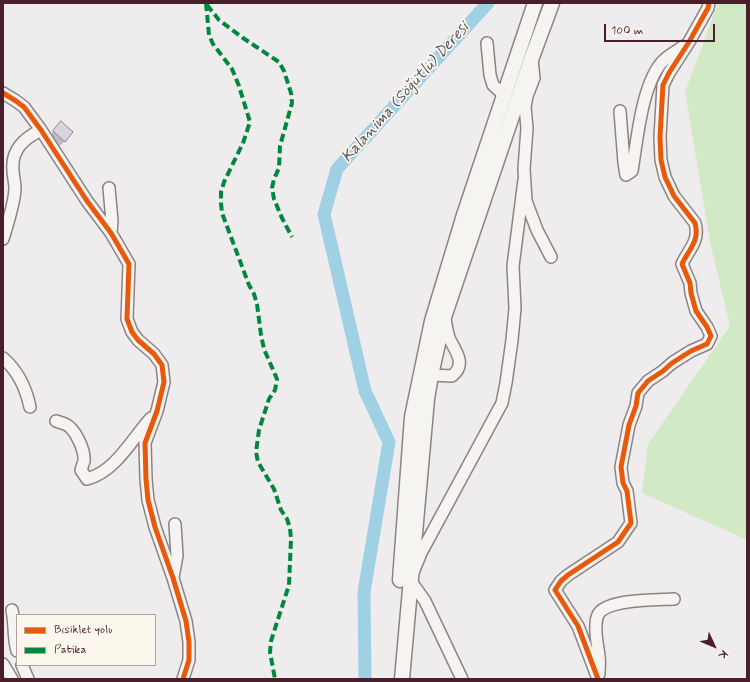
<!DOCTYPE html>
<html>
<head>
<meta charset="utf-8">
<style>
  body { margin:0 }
  #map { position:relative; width:750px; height:682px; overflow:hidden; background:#efecee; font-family:Mynerve,sans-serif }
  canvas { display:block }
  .frame { position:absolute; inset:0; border:4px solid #4a1f2b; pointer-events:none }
  .legend { position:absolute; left:16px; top:614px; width:140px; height:52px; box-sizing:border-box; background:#fbf7ec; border:1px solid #b4a19f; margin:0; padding:5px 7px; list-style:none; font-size:12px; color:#4a1f2b }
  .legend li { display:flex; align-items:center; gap:8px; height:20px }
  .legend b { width:20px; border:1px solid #b4a19f }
  .north { position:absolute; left:694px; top:626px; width:40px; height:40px; -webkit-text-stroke:3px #fbf7ec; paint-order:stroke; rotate:134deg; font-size:11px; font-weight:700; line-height:16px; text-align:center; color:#4a1f2b }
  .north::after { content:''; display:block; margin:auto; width:14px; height:18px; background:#4a1f2b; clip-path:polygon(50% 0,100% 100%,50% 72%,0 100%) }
  .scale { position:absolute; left:604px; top:24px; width:111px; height:18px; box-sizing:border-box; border:2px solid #4a1f2b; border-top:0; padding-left:5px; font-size:12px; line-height:14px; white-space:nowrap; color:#4a1f2b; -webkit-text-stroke:3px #fbf7ec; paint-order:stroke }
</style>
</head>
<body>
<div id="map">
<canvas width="750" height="682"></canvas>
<div class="frame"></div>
<ul class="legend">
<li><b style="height:5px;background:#e8590c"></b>Bisiklet yolu</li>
<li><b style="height:5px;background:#00873e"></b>Patika</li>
</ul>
<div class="north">K</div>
<div class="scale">100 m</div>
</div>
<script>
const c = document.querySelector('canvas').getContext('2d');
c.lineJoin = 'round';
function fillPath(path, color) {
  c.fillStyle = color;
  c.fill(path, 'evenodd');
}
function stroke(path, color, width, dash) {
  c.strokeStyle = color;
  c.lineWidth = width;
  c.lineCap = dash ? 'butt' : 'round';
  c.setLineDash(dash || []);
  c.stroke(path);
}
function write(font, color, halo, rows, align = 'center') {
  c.font = font + ' Mynerve,sans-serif';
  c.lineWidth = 3.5;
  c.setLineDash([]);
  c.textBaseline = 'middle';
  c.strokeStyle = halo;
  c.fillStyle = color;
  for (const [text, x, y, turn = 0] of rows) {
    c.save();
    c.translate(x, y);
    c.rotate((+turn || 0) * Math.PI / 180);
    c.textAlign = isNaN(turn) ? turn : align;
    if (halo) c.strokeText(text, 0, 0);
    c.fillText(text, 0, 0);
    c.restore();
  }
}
fillPath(new Path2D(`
  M718,3H747V540L642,493L648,444L730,326L710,242L685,92Z`), '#d2e9c5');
fillPath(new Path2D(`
  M61,123L72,133L60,146L49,136Z`), '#0003');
stroke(new Path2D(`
  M365,679L364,592L389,442L365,391L324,214L337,169L488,3`), '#a0d0e4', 13);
const building = new Path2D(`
  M61,121L73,132L65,142L53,131Z`);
fillPath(building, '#dad3dd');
stroke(building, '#8d8386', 1);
const minor = new Path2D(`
  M487,43L490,75L493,85L504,95
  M532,60L534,78L527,96L525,107L527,128L524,169L526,201L537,230L551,257
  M3,93L16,101L24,107L41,130L87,201L111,233L129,264L127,319L132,332L138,340L154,354L162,365L164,382L157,411L145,443L146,479L148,500L155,527L173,578L186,621L189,642V660L183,679
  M620,111L624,163L626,175L632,171C637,141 642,81 664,60C669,55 677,51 684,46
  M109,188L112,221L111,233
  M3,239C7,226 15,201 15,188C15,182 13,176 13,170C11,149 25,138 41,130
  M3,358C18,371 26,388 30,407
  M431,375L452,376C466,365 457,353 450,340C447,333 446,325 445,318
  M56,421C59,422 62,423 65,424C75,428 85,450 84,461C83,464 82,467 81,470L87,479C116,471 131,440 151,418
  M173,577L177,556L175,524
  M12,610C15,624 13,637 17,651
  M3,664L12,679
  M22,665L28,679
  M599,674C599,668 600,662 599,656C598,645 595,636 596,625C596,622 597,616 599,613C610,599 656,600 674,599
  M462,679L425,601L410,580L421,553L502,403L506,383L512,340L515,308L513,266L524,180
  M598,679L578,626L555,590L561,581L568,575L618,542L631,523L627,491L623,483L621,467L629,425L636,406L638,393L648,381L663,371L672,363L691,351L707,344L711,336L707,327L696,311L691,293L690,283L682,264C689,249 700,241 695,223L674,196L665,177L661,160L660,137L663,85L669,73L689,42L708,8L709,3`);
const major = new Path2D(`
  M400,580L412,417L432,321L464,215L535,3
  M402,679L427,399L431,375L444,317L532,57L552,3`);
stroke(minor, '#8d8386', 14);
stroke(major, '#8d8386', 17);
stroke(minor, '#f5f4f1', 11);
stroke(major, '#f5f4f1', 14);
stroke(new Path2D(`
  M206,3L209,35L213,44L232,69L239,86L250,122L243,143L224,182L221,192V203L222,213L249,285L254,294L257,304L261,335L264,349L277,379L275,390L269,399L259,430L256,452L258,462L274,489L281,510L287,519L290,528L291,539L289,585L271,641L270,652L275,679
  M207,5L219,20L243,38L279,62L284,71L291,93L292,103L280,146L279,168L274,179L272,188L274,199L282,218L292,237`), '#00873e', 4, [8, 4]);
stroke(new Path2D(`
  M3,93L16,101L24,107L41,130L87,201L111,233L129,264L127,319L132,332L138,340L154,354L162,365L164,382L157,411L145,443L146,479L148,500L155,527L173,578L186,621L189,642V660L183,679
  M598,679L578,626L555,590L561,581L568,575L618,542L631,523L627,491L623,483L621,467L629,425L636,406L638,393L648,381L663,371L672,363L691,351L707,344L711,336L707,327L696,311L691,293L690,283L682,264C689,249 700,241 695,223L674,196L665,177L661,160L660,137L663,85L669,73L689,42L708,8L709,3`), '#e8590c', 5);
write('italic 16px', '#5a5161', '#fbf7ec', [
  ["Kalanima (Söğütlü) Deresi",406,93,-48]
]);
</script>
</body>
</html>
